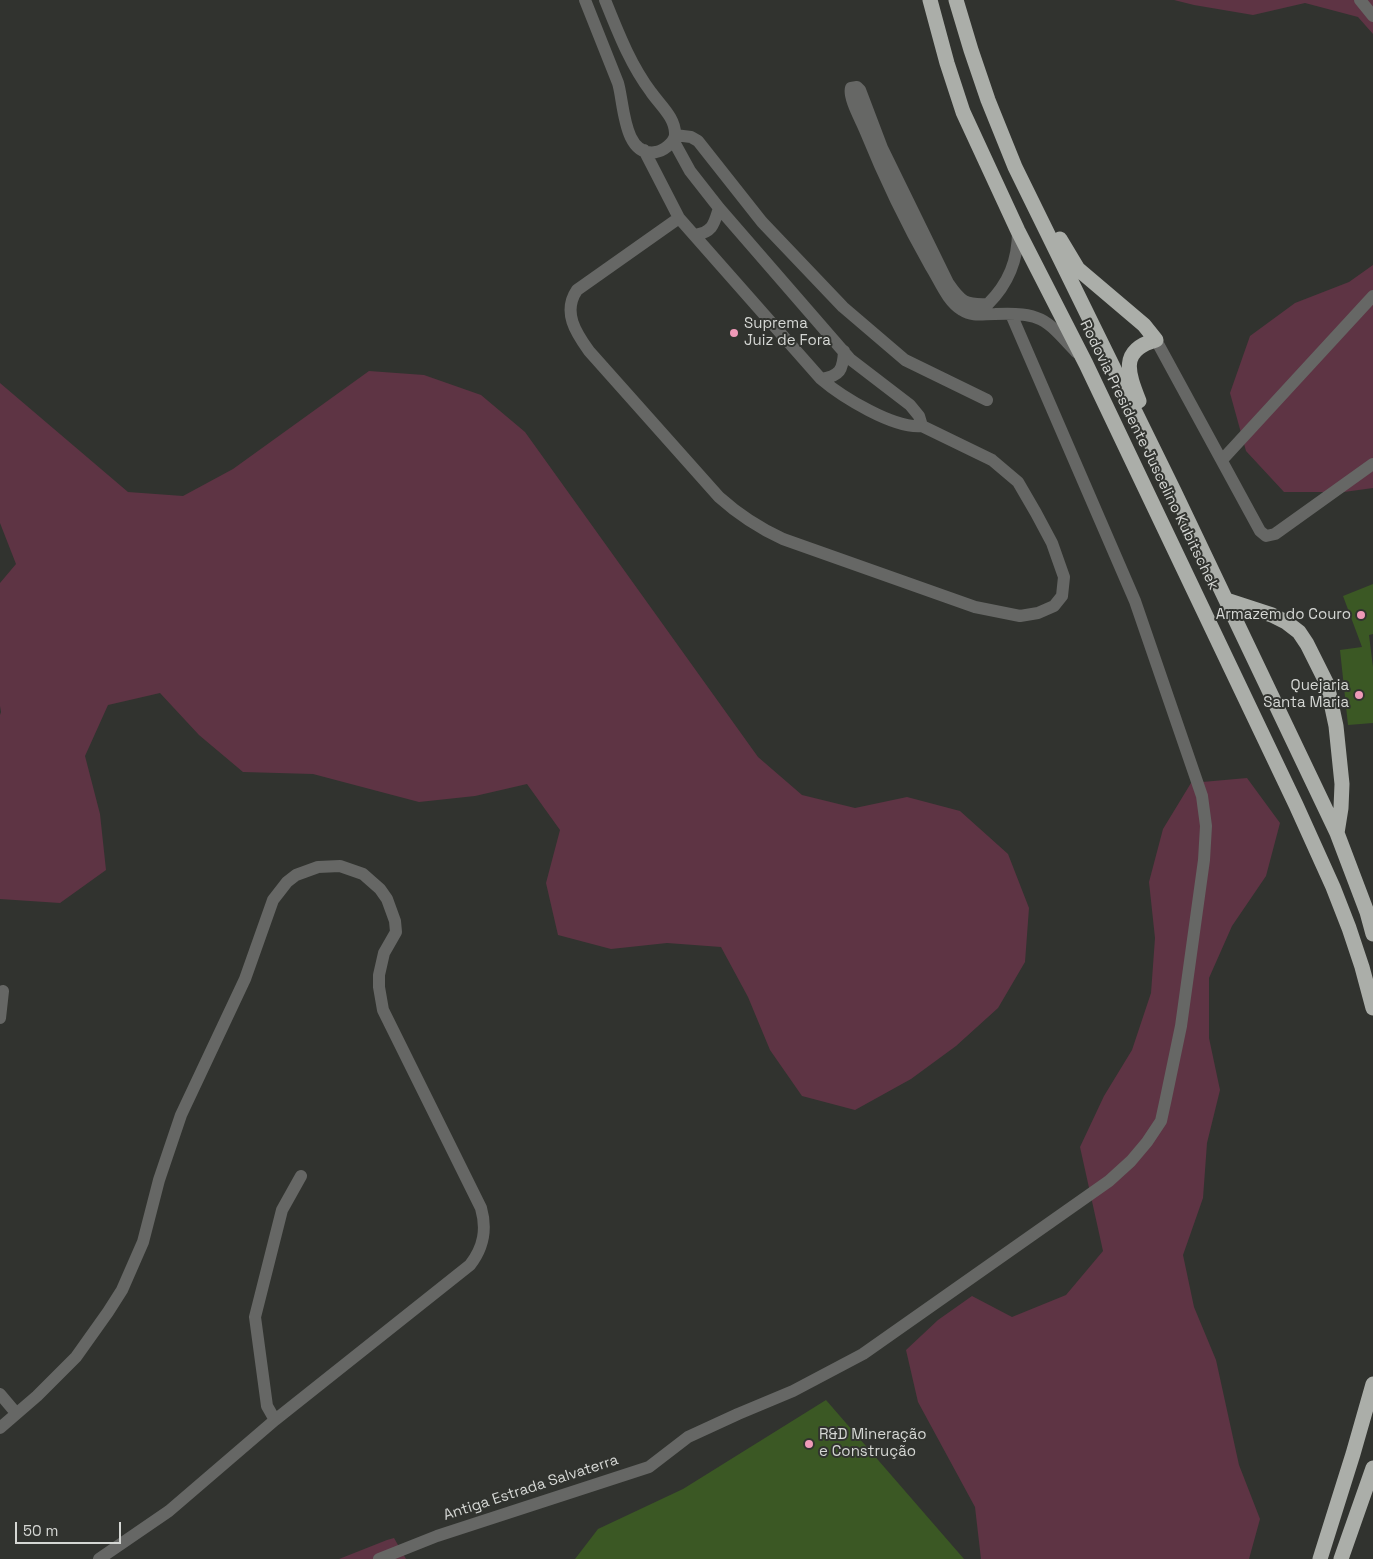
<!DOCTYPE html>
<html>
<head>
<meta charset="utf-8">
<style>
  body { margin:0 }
  #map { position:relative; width:1373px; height:1559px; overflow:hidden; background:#31332f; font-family:"Space Grotesk",sans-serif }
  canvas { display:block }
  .scale { position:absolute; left:15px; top:1522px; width:106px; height:22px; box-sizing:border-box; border:2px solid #d5d7d4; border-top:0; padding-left:6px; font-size:15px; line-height:18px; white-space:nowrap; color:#d5d7d4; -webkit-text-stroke:4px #31332f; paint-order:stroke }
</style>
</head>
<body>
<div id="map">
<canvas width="1373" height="1559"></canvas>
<div class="scale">50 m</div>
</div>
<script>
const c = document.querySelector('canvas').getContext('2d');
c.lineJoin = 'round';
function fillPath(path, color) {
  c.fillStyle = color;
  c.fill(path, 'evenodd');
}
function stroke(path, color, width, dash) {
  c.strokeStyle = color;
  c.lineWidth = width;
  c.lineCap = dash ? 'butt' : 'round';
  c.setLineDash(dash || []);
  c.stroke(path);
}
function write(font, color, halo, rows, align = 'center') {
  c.font = font + ' "Space Grotesk",sans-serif';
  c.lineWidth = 4;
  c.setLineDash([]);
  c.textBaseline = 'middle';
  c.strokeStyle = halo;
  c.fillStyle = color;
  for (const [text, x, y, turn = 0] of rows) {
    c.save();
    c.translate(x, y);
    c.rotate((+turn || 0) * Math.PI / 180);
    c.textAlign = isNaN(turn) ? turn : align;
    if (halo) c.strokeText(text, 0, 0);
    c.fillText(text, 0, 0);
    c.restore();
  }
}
fillPath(new Path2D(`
  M1174,0H1373V34L1358,17L1305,3L1253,15L1194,5Z
  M1373,265V488L1344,492H1284L1246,451L1230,393L1250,336L1295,303L1349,282Z
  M369,371L424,375L481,395L525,432L758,757L802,795L855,808L907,797L960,811L1008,854L1029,908L1025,962L998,1008L956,1046L911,1079L855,1110L802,1096L770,1050L748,997L721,947L667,943L611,949L558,935L546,883L560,830L527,784L475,796L419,802L313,774L243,772L199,735L160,693L108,705L85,756L100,814L106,870L60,903L0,899V715L1,712L0,706V583L16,564L0,523V383L128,492L183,496L233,469Z
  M1247,778L1280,823L1266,876L1232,926L1209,978V1038L1220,1090L1207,1143L1203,1198L1183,1255L1194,1307L1216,1360L1239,1465L1260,1519L1249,1559H981L975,1507L918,1402L906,1350L938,1320L972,1296L1012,1317L1066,1295L1103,1251L1080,1147L1104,1096L1132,1050L1151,993L1155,938L1149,882L1163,829L1191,783Z
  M394,1538L406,1559H339L387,1540Z`), '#5e3444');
fillPath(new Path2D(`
  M1373,584V634L1369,635L1373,667V723L1348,725L1340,650L1362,647L1343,596Z
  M826,1400L964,1559H575L598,1529L683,1489Z`), '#3b5824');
stroke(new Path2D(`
  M585,0L618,83C624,102 623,158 656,152C663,151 674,143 675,135C676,118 660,105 651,92C630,64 618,32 605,0
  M1360,0L1373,16
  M675,135L691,137L698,141L762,222L843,307L905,360L987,400
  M673,140L690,171L719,208L850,359L910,405L919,416L922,426
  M644,150L679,218L821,379C842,397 894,429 922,426L992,460L1018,482L1036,513L1052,543L1064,577L1062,596L1054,606L1038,613L1020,616L975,607L783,539C759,528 739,515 719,497L589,351C576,333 562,312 577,290L679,218
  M1018,231C1018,260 1009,283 988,304C965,305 961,302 948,283L882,148L860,90L857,87L851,88C848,97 861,120 865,130C884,177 906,223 931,267C940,281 947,301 962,310C973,317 982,314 995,314C1041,312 1046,319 1076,352
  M695,235C713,232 714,224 719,208
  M1156,340L1260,531L1266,536L1275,534L1373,464
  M821,379C840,376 843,370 844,351
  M1222,460L1373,296
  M0,1018L3,991
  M0,1394L16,1413
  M275,1420L267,1406L255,1317L282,1210L301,1176
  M0,1428L37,1396L76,1357L108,1312L122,1290L143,1242L159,1180L181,1115L245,979L273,900L287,882L296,875L318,867L340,866L363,874L380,889L387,899L395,921L396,932L384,953L379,975V987L383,1010L481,1208C487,1229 484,1247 470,1265L275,1420L169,1511L99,1559
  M379,1559L437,1536L649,1467L688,1437L738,1414L793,1391L863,1354L1109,1181L1131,1161L1147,1142L1161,1121L1166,1098L1181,1026L1204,860L1206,826L1202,796L1135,601L1011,314`), '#666765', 12);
stroke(new Path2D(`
  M930,0L947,63L963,112L1018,231L1086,364L1296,805L1333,887L1349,928L1362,967L1373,1008
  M956,0L971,50L988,100L1015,167L1174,491L1337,833L1367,912L1373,934
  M1060,239L1078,269L1144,325L1156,340C1119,350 1128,373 1139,401
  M1226,600L1272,615L1286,622L1299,632L1307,644L1327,684L1336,726L1342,784L1341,808L1337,833
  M1320,1559L1353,1454L1373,1384
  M1341,1559L1373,1468`), '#abaea9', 15);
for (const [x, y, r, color] of [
  [734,333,5,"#ef9ab8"],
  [1361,615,5,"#ef9ab8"],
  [1359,695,5,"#ef9ab8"],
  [809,1444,5,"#ef9ab8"]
]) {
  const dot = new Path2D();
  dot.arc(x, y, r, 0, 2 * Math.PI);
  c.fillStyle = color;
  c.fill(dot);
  stroke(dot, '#31332f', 2);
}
write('15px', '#d5d7d4', '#31332f', [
  ["Suprema",744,324],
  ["Juiz de Fora",744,341],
  ["Armazem do Couro",1351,615,"right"],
  ["Quejaria",1349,686,"right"],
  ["Santa Maria",1349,703,"right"],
  ["R&D Mineração",819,1435],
  ["e Construção",819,1452]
], 'left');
write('15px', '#d5d7d4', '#31332f', [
  ["Rodovia Presidente Juscelino Kubitschek",1149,455,64],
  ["Antiga Estrada Salvaterra",531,1488,-18]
]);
</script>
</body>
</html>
